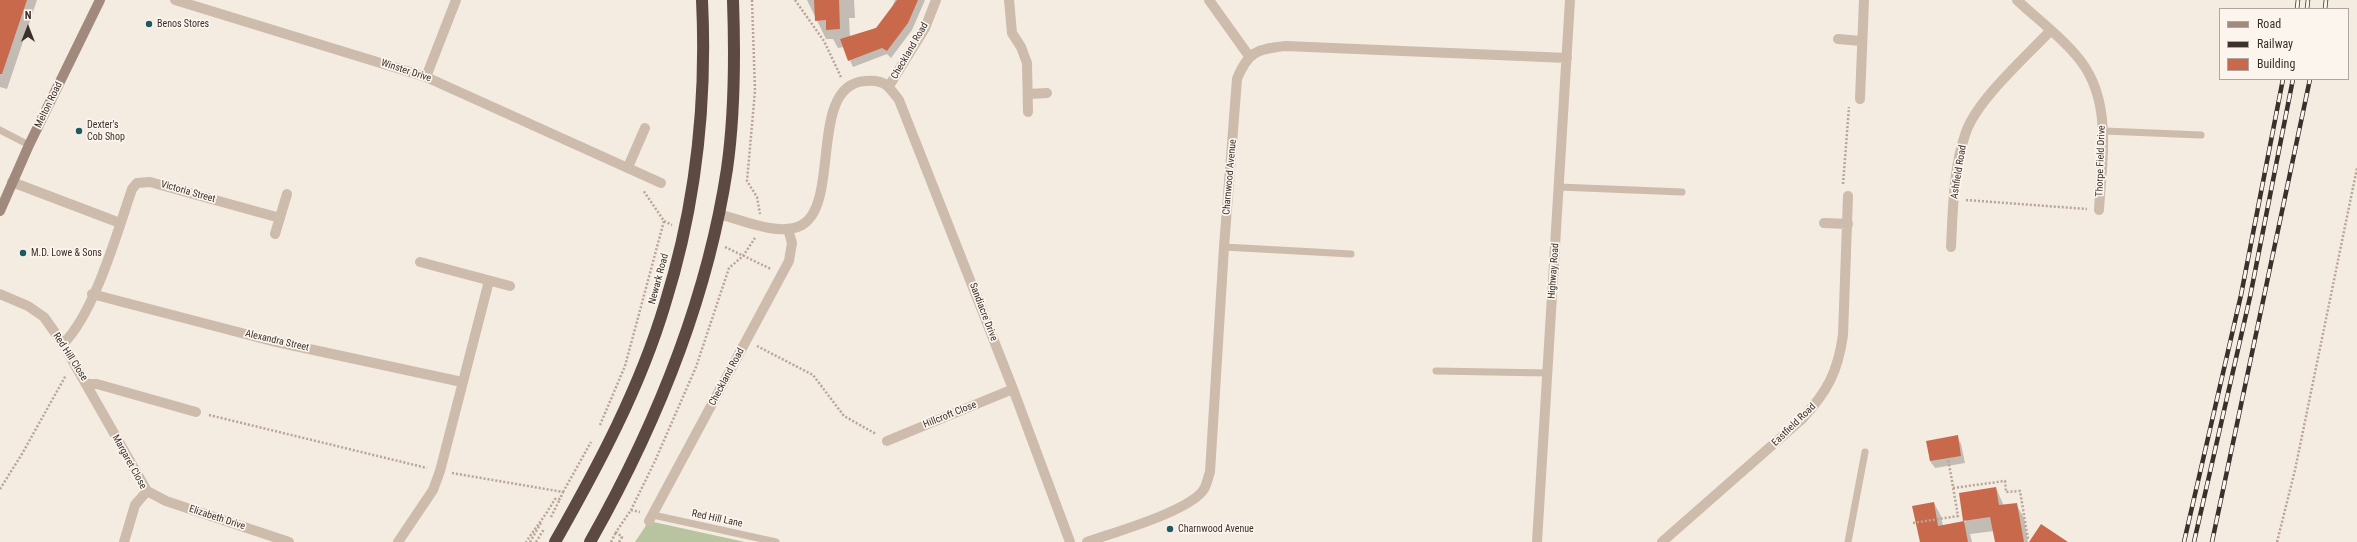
<!DOCTYPE html>
<html>
<head>
<meta charset="utf-8">
<style>
  body { margin:0 }
  #map { position:relative; width:2357px; height:542px; overflow:hidden; background:#f4ebe1; font-family:"Roboto Condensed",sans-serif }
  canvas { display:block }
  .legend { position:absolute; left:2219px; top:8px; width:130px; height:72px; box-sizing:border-box; background:#fbf5ee; border:1px solid #aea6a0; margin:0; padding:5px 7px; list-style:none; font-size:12px; color:#3b302b }
  .legend li { display:flex; align-items:center; gap:8px; height:20px }
  .legend b { width:20px; border:1px solid #aea6a0 }
  .north { position:absolute; left:8px; top:8px; width:40px; height:40px; -webkit-text-stroke:3px #fbf5ee; paint-order:stroke; rotate:0deg; font-size:11px; font-weight:700; line-height:16px; text-align:center; color:#3b302b }
  .north::after { content:''; display:block; margin:auto; width:14px; height:18px; background:#3b302b; clip-path:polygon(50% 0,100% 100%,50% 72%,0 100%) }
</style>
</head>
<body>
<div id="map">
<canvas width="2357" height="542"></canvas>
<ul class="legend">
<li><b style="height:5px;background:#a18a7d"></b>Road</li>
<li><b style="height:5px;background:#3b302b"></b>Railway</li>
<li><b style="height:11px;background:#c8694b"></b>Building</li>
</ul>
<div class="north">N</div>
</div>
<script>
const c = document.querySelector('canvas').getContext('2d');
c.lineJoin = 'round';
function fillPath(path, color) {
  c.fillStyle = color;
  c.fill(path, 'evenodd');
}
function stroke(path, color, width, dash) {
  c.strokeStyle = color;
  c.lineWidth = width;
  c.lineCap = dash ? 'butt' : 'round';
  c.setLineDash(dash || []);
  c.stroke(path);
}
function write(font, color, halo, rows, align = 'center') {
  c.font = font + ' "Roboto Condensed",sans-serif';
  c.lineWidth = 3.5;
  c.setLineDash([]);
  c.textBaseline = 'middle';
  c.strokeStyle = halo;
  c.fillStyle = color;
  for (const [text, x, y, turn = 0] of rows) {
    c.save();
    c.translate(x, y);
    c.rotate((+turn || 0) * Math.PI / 180);
    c.textAlign = isNaN(turn) ? turn : align;
    if (halo) c.strokeText(text, 0, 0);
    c.fillText(text, 0, 0);
    c.restore();
  }
}
fillPath(new Path2D(`
  M649,521L745,542H635Z`), '#b8c4a0');
fillPath(new Path2D(`
  M0,0H37L7,89L0,87Z
  M807,0H854L855,18H849L850,37L878,27L890,12L895,0H925L912,30L891,58L887,54L853,67L844,47L838,48L833,39H826Z
  M1957,437L1961,444L1965,463L1935,468L1930,461L1927,442Z
  M1996,488L2004,506L2016,504L2024,518L2028,542H1996L1994,531L1970,534L1972,542H1920L1934,503L1941,516L1943,526L1965,522Z`), '#0003');
fillPath(new Path2D(`
  M0,0H27L2,74H0Z
  M814,0H839L840,29L826,30V20L815,21Z
  M897,0H918L908,23L887,51L882,48L848,61L840,39L876,28Z
  M1958,435L1961,456L1930,461L1926,441Z
  M1996,487L1999,505L2017,503L2024,542H1995L1990,517L1963,521L1959,493Z
  M1934,502L1938,526L1964,521L1968,542H1920L1912,506Z
  M2041,524L2068,542H2029Z`), '#c8694b');
stroke(new Path2D(`
  M752,0L755,91L747,181L757,197L760,214
  M795,0L824,41L841,77
  M1843,184L1849,107
  M1966,200L2087,209
  M664,221L672,225
  M725,247L771,269
  M757,346L813,375L844,416L876,434
  M209,415L427,468
  M600,425L625,366L664,221L643,190
  M452,473L563,492L560,499H555C546,515 536,527 526,542
  M1953,488L2005,481L2006,492L2020,491L2028,539
  M0,489L22,454L66,375
  M563,492L591,442
  M631,510L640,512
  M551,517L560,499
  M1913,523L1958,516L1948,458
  M530,542L542,521
  M536,542L544,529
  M611,542L616,532
  M619,542L622,537L616,532L631,510L655,461L696,367L729,268L743,256L755,238
  M2277,542L2295,470L2357,168`), '#b9a596', 2.5, [2, 2]);
stroke(new Path2D(`
  M0,130L29,145
  M2104,131L2201,135
  M1559,187L1682,192
  M1224,247L1351,254
  M1436,371L1547,373
  M653,515L776,542
  M1848,542L1865,452`), '#cdbbac', 7);
stroke(new Path2D(`
  M175,0L426,77L661,183
  M1009,0L1012,33L1021,47L1027,63L1028,112
  M1209,0L1249,56
  M2017,0C2036,18 2058,34 2075,54C2114,97 2102,157 2099,210
  M1838,39L1861,41
  M426,77L456,0
  M889,86L925,28L936,0
  M1029,94L1047,93
  M1860,99L1864,0
  M628,167L645,128
  M12,182L120,223
  M719,214C741,220 780,237 802,225C841,203 808,85 865,81C884,79 888,85 899,100L1013,389L1070,542
  M1824,223L1848,224
  M275,234L287,194
  M1951,247C1953,209 1953,168 1966,132C1978,99 2025,58 2050,31
  M420,262L510,286
  M0,294L28,306L44,317L63,344L147,491L135,505L124,542
  M92,294L272,341L462,382
  M63,344C95,312 117,233 132,189L137,183L150,182L280,218
  M86,384H97L196,412
  M887,441L1013,389
  M147,491L166,501L289,542
  M649,521L789,261L792,243L788,229
  M398,542L433,490L440,471L489,281
  M1087,542C1112,533 1191,511 1204,489C1207,484 1208,477 1210,472L1224,247L1237,79C1248,51 1258,49 1286,46L1567,58
  M1537,542L1570,0
  M1662,542L1802,419C1827,392 1838,372 1843,335L1848,196`), '#cdbbac', 10);
stroke(new Path2D(`
  M0,211L29,145L100,0`), '#a18a7d', 10);
stroke(new Path2D(`
  M555,542C598,466 640,388 665,304C696,205 707,103 702,0
  M590,542C655,427 707,301 727,169C735,113 735,56 733,0`), '#5c4a42', 12);
const rail = new Path2D(`
  M2297,9L2298,0
  M2307,9L2308,0
  M2325,9L2326,0
  M2184,542L2241,295L2283,79
  M2194,542L2250,297L2293,79
  M2212,542L2310,79`);
stroke(rail, '#3b302b', 4.5);
stroke(rail, '#fbf5ee', 3, [9]);
for (const [x, y, r, color] of [
  [149,24,4,"#1f5a5e"],
  [79,131,4,"#1f5a5e"],
  [23,253,4,"#1f5a5e"],
  [1170,529,4,"#1f5a5e"]
]) {
  const dot = new Path2D();
  dot.arc(x, y, r, 0, 2 * Math.PI);
  c.fillStyle = color;
  c.fill(dot);
  stroke(dot, '#fbf5ee', 1.5);
}
write('10px', '#3b302b', '#fbf5ee', [
  ["Benos Stores",157,24],
  ["Dexter's",87,125],
  ["Cob Shop",87,137],
  ["M.D. Lowe & Sons",31,253],
  ["Charnwood Avenue",1178,529]
], 'left');
write('10px', '#3b302b', '#fbf5ee', [
  ["Checkland Road",910,51,-60],
  ["Winster Drive",406,71,18],
  ["Melton Road",49,105,-64],
  ["Thorpe Field Drive",2101,161,-88],
  ["Ashfield Road",1959,172,-81],
  ["Charnwood Avenue",1230,177,-85],
  ["Victoria Street",188,192,16],
  ["Highway Road",1554,271,-86],
  ["Newark Road",659,279,-75],
  ["Sandiacre Drive",983,312,69],
  ["Alexandra Street",277,341,13],
  ["Red Hill Close",70,357,57],
  ["Checkland Road",727,377,-62],
  ["Hillcroft Close",950,415,-22],
  ["Eastfield Road",1794,425,-44],
  ["Margaret Close",129,462,61],
  ["Elizabeth Drive",217,518,18],
  ["Red Hill Lane",717,519,12]
]);
</script>
</body>
</html>
